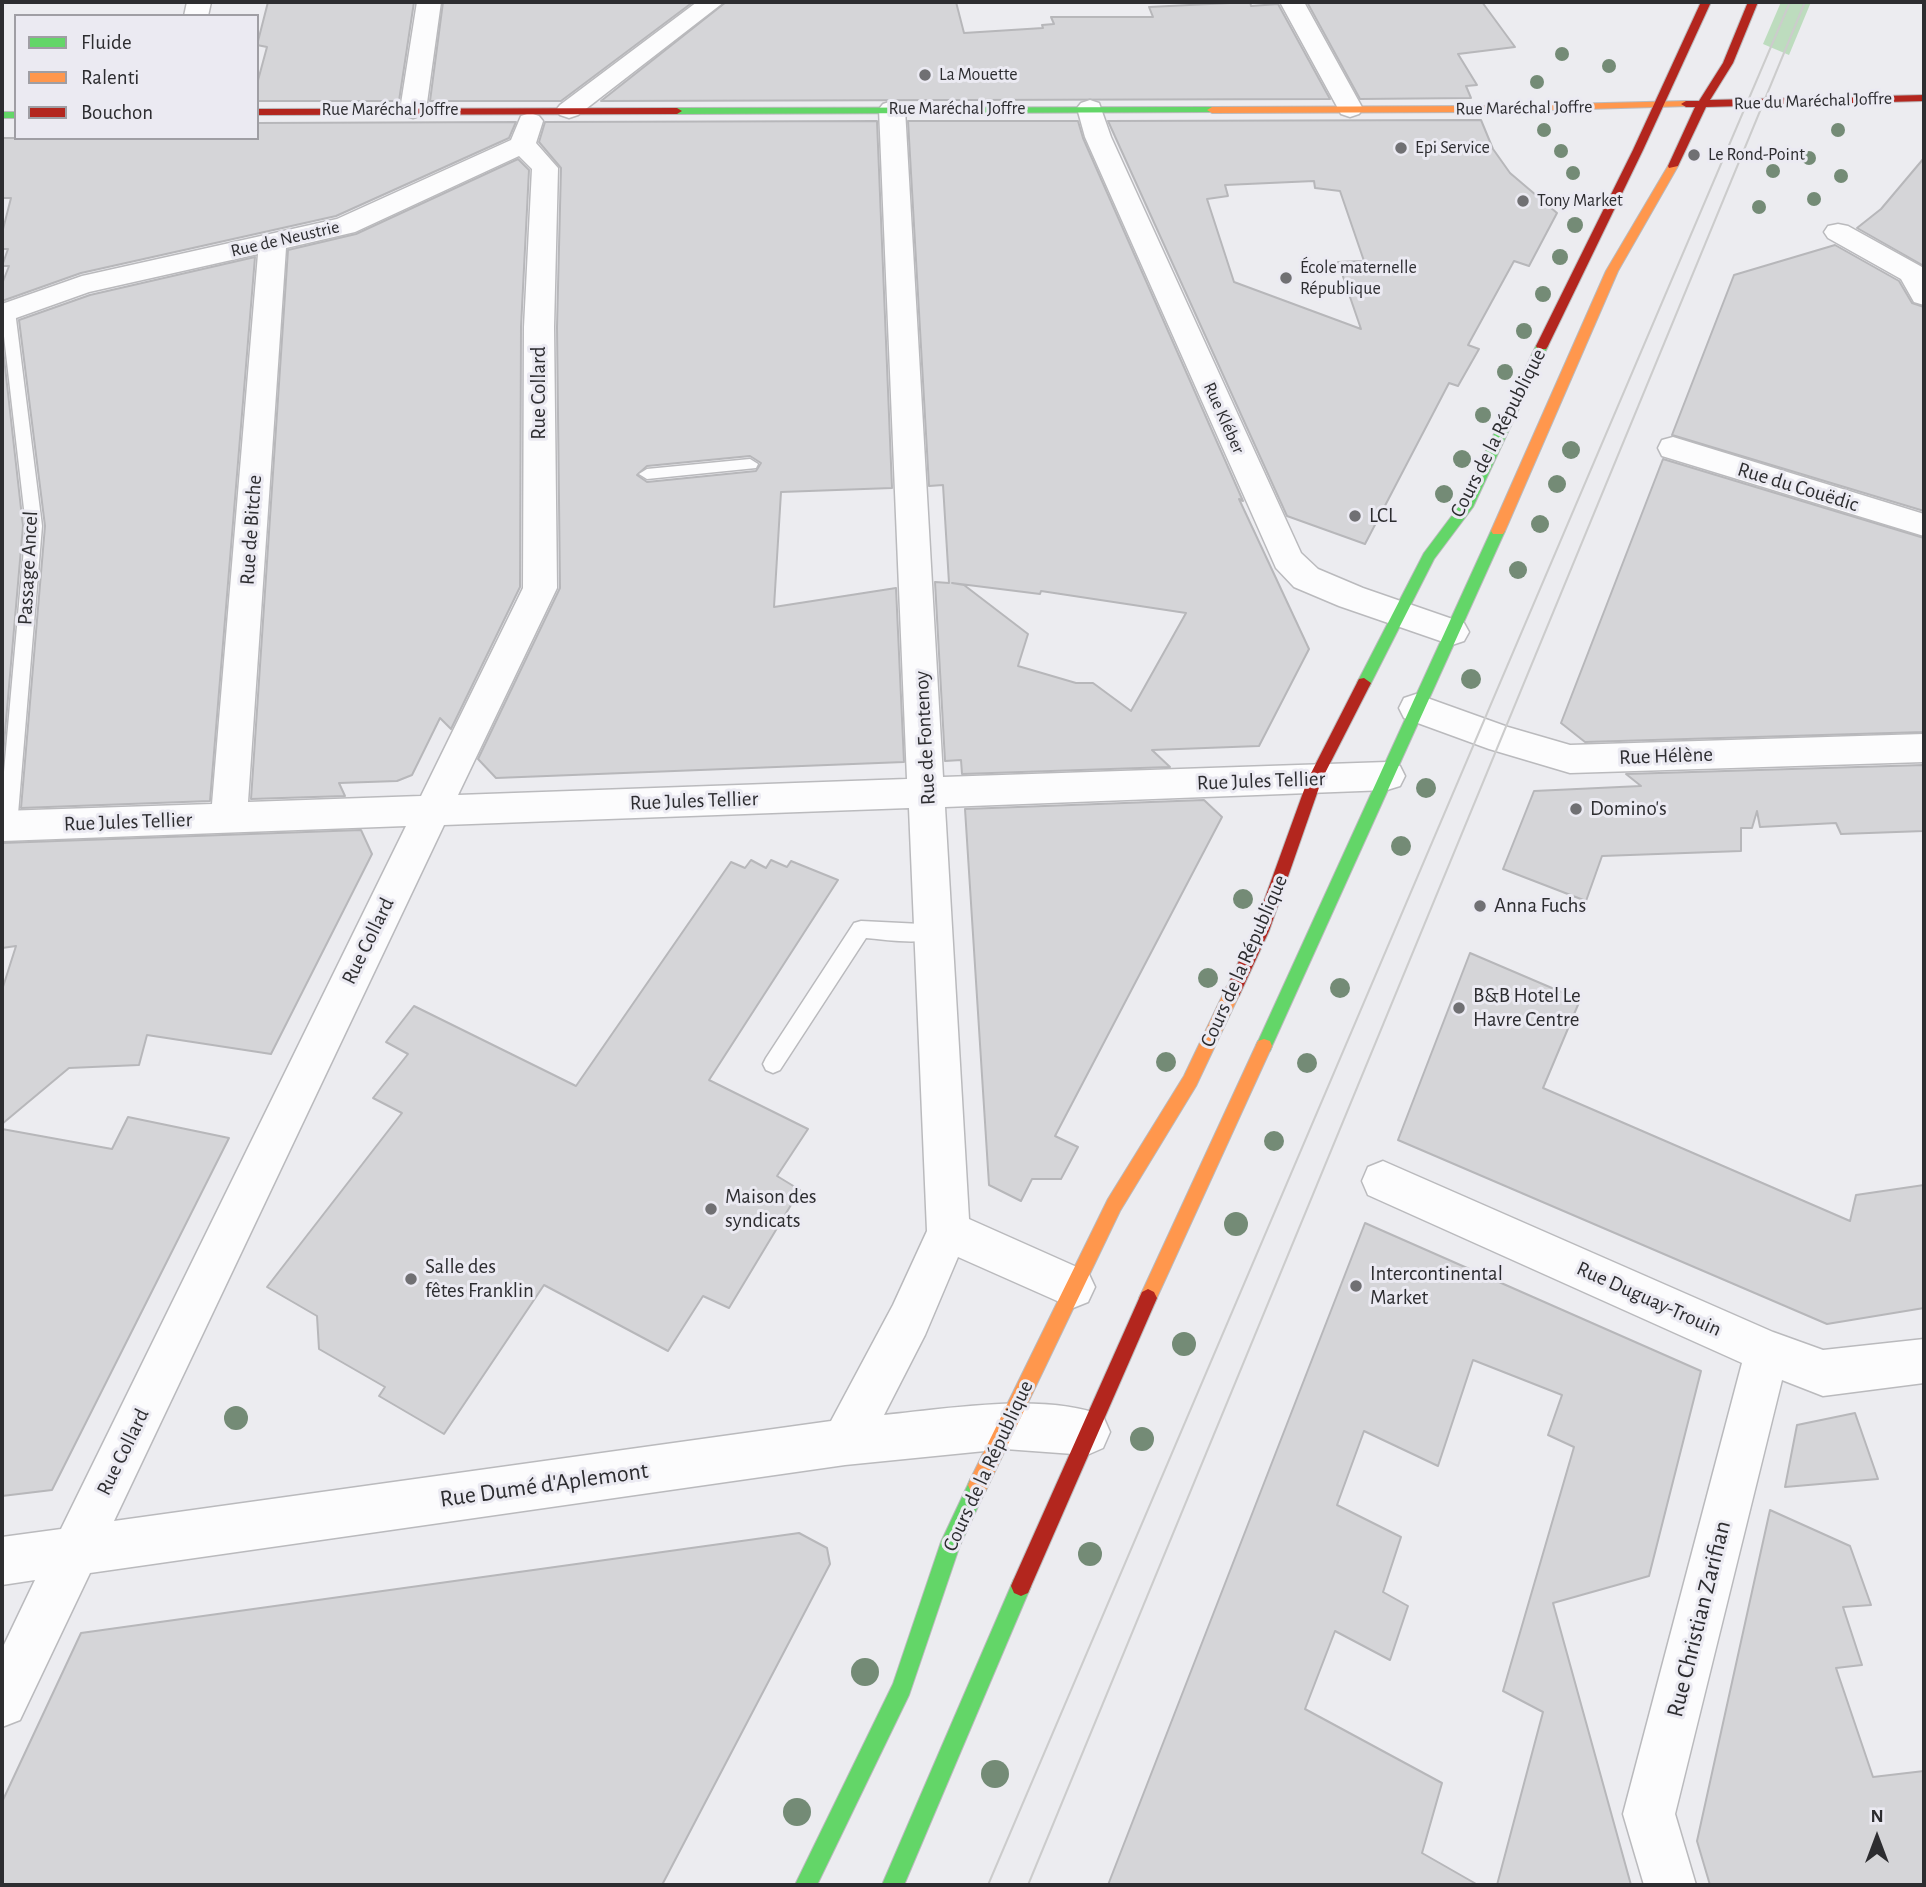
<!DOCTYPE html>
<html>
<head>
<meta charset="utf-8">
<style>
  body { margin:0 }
  #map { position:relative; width:1926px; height:1887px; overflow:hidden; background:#ececf0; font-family:"Alegreya Sans",sans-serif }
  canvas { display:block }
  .frame { position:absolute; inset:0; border:4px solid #2d2d30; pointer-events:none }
  .legend { position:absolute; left:14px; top:14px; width:245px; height:126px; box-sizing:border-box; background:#ebeaf2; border:2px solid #9f9ea4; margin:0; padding:9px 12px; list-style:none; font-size:21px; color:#2d2d30 }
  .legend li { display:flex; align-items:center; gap:14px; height:35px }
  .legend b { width:35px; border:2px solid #9f9ea4 }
  .north { position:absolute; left:1842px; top:1803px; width:70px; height:70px; -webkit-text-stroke:5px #ebeaf2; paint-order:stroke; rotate:0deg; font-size:19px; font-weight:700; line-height:28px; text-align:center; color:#2d2d30 }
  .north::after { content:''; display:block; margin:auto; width:24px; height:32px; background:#2d2d30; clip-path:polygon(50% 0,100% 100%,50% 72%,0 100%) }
</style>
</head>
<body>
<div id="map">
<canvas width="1926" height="1887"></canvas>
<div class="frame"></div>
<ul class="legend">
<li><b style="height:9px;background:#63d668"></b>Fluide</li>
<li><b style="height:9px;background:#ff974d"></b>Ralenti</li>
<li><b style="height:9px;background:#b3261e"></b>Bouchon</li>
</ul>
<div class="north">N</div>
</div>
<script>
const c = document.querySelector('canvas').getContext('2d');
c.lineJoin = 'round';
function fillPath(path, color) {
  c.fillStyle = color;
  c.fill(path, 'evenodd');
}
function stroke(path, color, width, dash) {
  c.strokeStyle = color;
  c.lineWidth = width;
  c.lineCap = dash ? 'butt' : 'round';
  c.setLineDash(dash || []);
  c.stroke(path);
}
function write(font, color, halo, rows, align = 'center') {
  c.font = font + ' "Alegreya Sans",sans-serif';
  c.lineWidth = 6;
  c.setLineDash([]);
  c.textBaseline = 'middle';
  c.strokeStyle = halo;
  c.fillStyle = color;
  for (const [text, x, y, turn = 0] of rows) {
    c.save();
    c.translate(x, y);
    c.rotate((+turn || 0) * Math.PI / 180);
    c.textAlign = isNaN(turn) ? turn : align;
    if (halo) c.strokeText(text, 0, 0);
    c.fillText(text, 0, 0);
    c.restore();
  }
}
fillPath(new Path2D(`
  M1781,2H1811L1789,55L1763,44Z`), '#bddcbe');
const building = new Path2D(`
  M268,2H414L399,101H257V84L267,47L257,45Z
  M443,2H693L561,101H430Z
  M726,2H956L964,33L1043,28L1042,25L1054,24L1051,17H1153L1149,7L1250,2L1251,6L1278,4L1330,99L601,101Z
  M1307,2H1482L1515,47L1458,54L1477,85L1466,86L1471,98L1360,99Z
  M1481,120L1493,149L1510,173L1557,213L1529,266L1514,261L1468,345L1479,349L1458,386L1449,383L1365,544L1287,516L1108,121ZM1314,181L1315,188L1340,191L1364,261L1338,262L1361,329L1234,282L1207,199L1228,196L1225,185Z
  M877,121L892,488L781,492L774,607L896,588L904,762L496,778L478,759L560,588L557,327L561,168L539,142L545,122ZM750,456L761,463L756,471L647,482L637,475L647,466Z
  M908,121H1078L1083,138L1243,501L1239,499L1309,649L1259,746L1152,750L1170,767L962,774L961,760L945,761L935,582L949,583L943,485L929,486ZM952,583L1040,594L1041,591L1186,613L1131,711L1093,683H1076L1018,666L1028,634L964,585Z
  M516,122L509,138L336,216L81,273L2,301V284L9,266H2L8,249H2V233L11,198H2V138H257V123Z
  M1924,158V266L1857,228L1881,209Z
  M518,159L529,170L521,327L520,587L451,729L440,718L412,775L397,781L339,783L345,796L251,799L288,250L356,234Z
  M1835,245L1899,281L1912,303L1924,307V511L1672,435L1734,275Z
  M255,257L210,801L21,808L45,526L19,320L90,295Z
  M2,340L23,526L2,767Z
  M1663,459L1924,538V732L1585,742L1561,723Z
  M1924,765V831L1841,834L1836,823L1760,827L1757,811L1752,828H1741V851L1602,856L1586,901L1503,869L1534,791L1641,786L1626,774Z
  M1204,800L1222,817L1055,1136L1078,1147L1061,1179H1032L1021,1201L989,1185L965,809Z
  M361,830L372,854L271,1054L147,1035L139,1065L69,1068L2,1124V990L16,946L2,948V843Z
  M751,860L766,868L771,860L787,867L791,861L838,880L709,1080L808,1129L777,1176L800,1190L729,1308L703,1296L668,1351L544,1285L444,1434L379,1396L385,1387L319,1349L317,1316L267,1287L402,1113L373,1098L408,1054L386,1042L414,1006L576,1086L731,862L745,868Z
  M1470,953L1580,1000L1543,1088L1850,1221L1856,1195L1924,1185V1308L1827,1324L1398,1140Z
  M128,1117L229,1138L52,1490L2,1496V1129L112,1149Z
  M1365,1223L1701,1371L1649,1576L1553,1603L1631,1885H1497L1543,1712L1503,1691L1574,1447L1548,1435L1562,1395L1473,1360L1438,1466L1364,1431L1337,1505L1401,1537L1383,1592L1408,1606L1390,1660L1335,1631L1305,1709L1442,1783L1422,1853L1478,1885H1108Z
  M1855,1413L1878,1479L1785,1487L1797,1425Z
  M1770,1510L1850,1546L1871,1605L1843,1607L1862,1665L1836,1668L1873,1777L1924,1771V1885H1710L1697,1841Z
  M799,1533L827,1548L830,1564L662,1885H2V1802L81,1633Z`);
fillPath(building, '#d5d5d8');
stroke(building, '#b7b7ba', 2);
const lane = new Path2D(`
  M8,306L15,311L42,526L17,826L14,831L8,833L2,831V794L26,526L2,319V310Z
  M750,459L758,464L756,468L647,479L639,474L647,469Z
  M861,921L942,925L945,931L942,937C918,945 890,940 866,938L780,1070L773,1073L766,1070L763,1064L766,1058L854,923Z`);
const street = new Path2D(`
  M187,2H211L208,16H184Z
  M417,2H441L426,110L422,115L413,118L404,115L400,110Z
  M697,2H724L578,115L569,118L560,115L556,110L560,105Z
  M1280,2H1304L1363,109L1359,114L1350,117L1341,114Z
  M1090,100L1099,103L1111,137L1301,553L1318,569L1363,588L1464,623L1469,632L1464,641L1452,645L1339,606L1294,587L1276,568L1085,137L1077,108L1081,103Z
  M892,101L901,104L905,109L943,777L1387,762L1400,766L1405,776L1400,786L1387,790L945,807L969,1219L1088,1272L1095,1287L1088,1302L1073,1308L958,1257L925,1335L884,1415C946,1409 1046,1392 1103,1416L1110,1432L1103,1448L1087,1455L1005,1449L845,1465L90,1573L20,1720L2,1727V1649L35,1580L2,1585V1537L61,1529L406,826L2,841V811L212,804L258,254L89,292L2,323V304L82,276L337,219L511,140L521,116L530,113L539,116L543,121L536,143L558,168L554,327L557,588L458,795L907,779L879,109L883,104ZM519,156L532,169L524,327L523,588L421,796L248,802L286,248L355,232ZM909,808L927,1231L893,1305L831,1421L114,1521L444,825Z
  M1838,224L1848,226L1922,267L1924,305L1914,302L1901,279L1828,238L1824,232L1828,226Z
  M1673,437L1924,514V536L1662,456L1658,448L1662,440Z
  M1416,694L1508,727L1570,745L1924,734V762L1570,773L1489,749L1404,718L1399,708L1404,698Z
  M1383,1161L1773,1332L1823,1350L1924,1339V1383L1823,1396L1782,1380L1675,1814L1696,1885H1644L1623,1814L1742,1363L1368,1195L1362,1181L1368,1167Z`);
const fast = new Path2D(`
  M1212,107L1217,110L1216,112L677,114L672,111L677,108Z
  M2,112H16V118H2Z
  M1542,342L1548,346L1473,507L1434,559L1369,687H1359L1357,683L1424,553L1460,505L1536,346Z
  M1498,526L1505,531L1272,1046L1270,1051L1264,1053L1258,1051L1256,1046L1491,531Z
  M978,1475L985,1478L988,1485L960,1545L909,1695L817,1885H795L893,1684L941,1542L971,1478Z
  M1021,1576L1028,1579L1031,1586L904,1885H882L1014,1579Z`);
const slow = new Path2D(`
  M1686,101L1691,104L1690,106L1484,112L1212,113L1207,110L1212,107L1484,106Z
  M1673,163L1678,166L1618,271L1505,531L1503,534H1493L1491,531L1606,271L1668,166Z
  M1233,984L1239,986L1241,991L1196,1086L1120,1211L985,1492L978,1495L971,1492L968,1485L971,1478L1108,1199L1184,1076L1227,986Z
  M1264,1039L1270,1041L1272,1046L1154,1304L1148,1307L1142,1304L1139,1298L1142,1292L1258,1041Z`);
const jam = new Path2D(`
  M1701,2H1711L1643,150L1548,346L1546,349H1538L1536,346L1633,150Z
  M1748,2H1758L1733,63L1710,100L1924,95V101L1706,107L1678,166L1669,168L1668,166L1695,107H1686L1681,104L1686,101H1699L1723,63Z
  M257,109L677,108L682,111L677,114L257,115Z
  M1364,678L1371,683L1322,779L1269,931L1239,996L1233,998L1227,996L1225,991L1253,931L1308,779L1359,679Z
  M1148,1289L1154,1292L1157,1298L1028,1593L1021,1596L1014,1593L1011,1586L1014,1579L1142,1292Z`);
stroke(lane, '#bababd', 3);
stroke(street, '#bababd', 3);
stroke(fast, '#bababd', 2);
stroke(slow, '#bababd', 2);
stroke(jam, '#bababd', 2);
fillPath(lane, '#fcfcfd');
fillPath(street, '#fcfcfd');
fillPath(fast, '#63d668');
fillPath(slow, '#ff974d');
fillPath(jam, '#b3261e');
stroke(new Path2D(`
  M988,1885L1790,2
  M1028,1885L1805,2`), '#ccc', 2);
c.fillStyle = '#748b76';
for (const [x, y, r] of [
  [1562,54,7],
  [1609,66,7],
  [1537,82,7],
  [1544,130,7],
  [1838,130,7],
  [1561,151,7],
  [1809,158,7],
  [1773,171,7],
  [1573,173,7],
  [1841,176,7],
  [1814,199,7],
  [1759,207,7],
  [1575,225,8],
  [1560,257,8],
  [1543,294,8],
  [1524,331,8],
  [1505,372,8],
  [1483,415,8],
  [1571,450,9],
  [1462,459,9],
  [1557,484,9],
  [1444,494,9],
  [1540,524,9],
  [1518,570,9],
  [1471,679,10],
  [1426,788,10],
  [1401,846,10],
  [1243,899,10],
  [1208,978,10],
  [1340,988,10],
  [1166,1062,10],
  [1307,1063,10],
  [1274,1141,10],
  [1236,1224,12],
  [1184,1344,12],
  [236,1418,12],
  [1142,1439,12],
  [1090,1554,12],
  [865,1672,14],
  [995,1774,14],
  [797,1812,14]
]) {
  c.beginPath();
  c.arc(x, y, r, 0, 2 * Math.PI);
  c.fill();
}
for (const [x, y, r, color] of [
  [925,75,7,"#707073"],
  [1401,148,7,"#707073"],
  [1694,155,7,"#707073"],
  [1523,201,7,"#707073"],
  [1286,278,7,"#707073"],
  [1355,516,7,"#707073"],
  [1576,809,7,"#707073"],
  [1480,906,7,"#707073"],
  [1459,1008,7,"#707073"],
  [711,1209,7,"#707073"],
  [411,1279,7,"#707073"],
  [1356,1286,7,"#707073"]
]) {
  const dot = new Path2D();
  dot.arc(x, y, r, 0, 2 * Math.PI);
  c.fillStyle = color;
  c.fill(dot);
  stroke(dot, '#ebeaf2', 2.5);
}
write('18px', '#2d2d30', '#ebeaf2', [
  ["La Mouette",939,75],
  ["Epi Service",1415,148],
  ["Le Rond-Point",1708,155],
  ["Tony Market",1537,201],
  ["École maternelle",1300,268],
  ["République",1300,289]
], 'left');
write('18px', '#2d2d30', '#ebeaf2', [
  ["Rue du Maréchal Joffre",1813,101,-2],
  ["Rue Maréchal Joffre",1524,108,-1],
  ["Rue Maréchal Joffre",957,109],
  ["Rue Maréchal Joffre",390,110],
  ["Rue de Neustrie",285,239,-13],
  ["Rue Kléber",1224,418,66]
]);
write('21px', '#2d2d30', '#ebeaf2', [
  ["Rue Collard",539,393,-90],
  ["Cours de la République",1498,433,-63],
  ["Rue du Couëdic",1798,487,17],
  ["Rue de Bitche",251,530,-86],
  ["Passage Ancel",28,568,-87],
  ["Rue de Fontenoy",925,738,-93],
  ["Rue Hélène",1666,756,-2],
  ["Rue Jules Tellier",1261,781,-2],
  ["Rue Jules Tellier",694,801,-2],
  ["Rue Jules Tellier",128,822,-2],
  ["Rue Collard",368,941,-64],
  ["Cours de la République",1244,961,-66],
  ["Rue Duguay-Trouin",1649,1299,24],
  ["Rue Collard",123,1452,-64],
  ["Cours de la République",988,1466,-65]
]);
write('21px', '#2d2d30', '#ebeaf2', [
  ["LCL",1369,516],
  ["Domino's",1590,809],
  ["Anna Fuchs",1494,906],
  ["B&B Hotel Le",1473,996],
  ["Havre Centre",1473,1020],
  ["Maison des",725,1197],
  ["syndicats",725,1221],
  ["Salle des",425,1267],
  ["fêtes Franklin",425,1291],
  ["Intercontinental",1370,1274],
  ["Market",1370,1298]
], 'left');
write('24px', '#2d2d30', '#ebeaf2', [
  ["Rue Dumé d'Aplemont",544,1485,-8],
  ["Rue Christian Zarifian",1699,1619,-76]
]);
</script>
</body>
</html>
